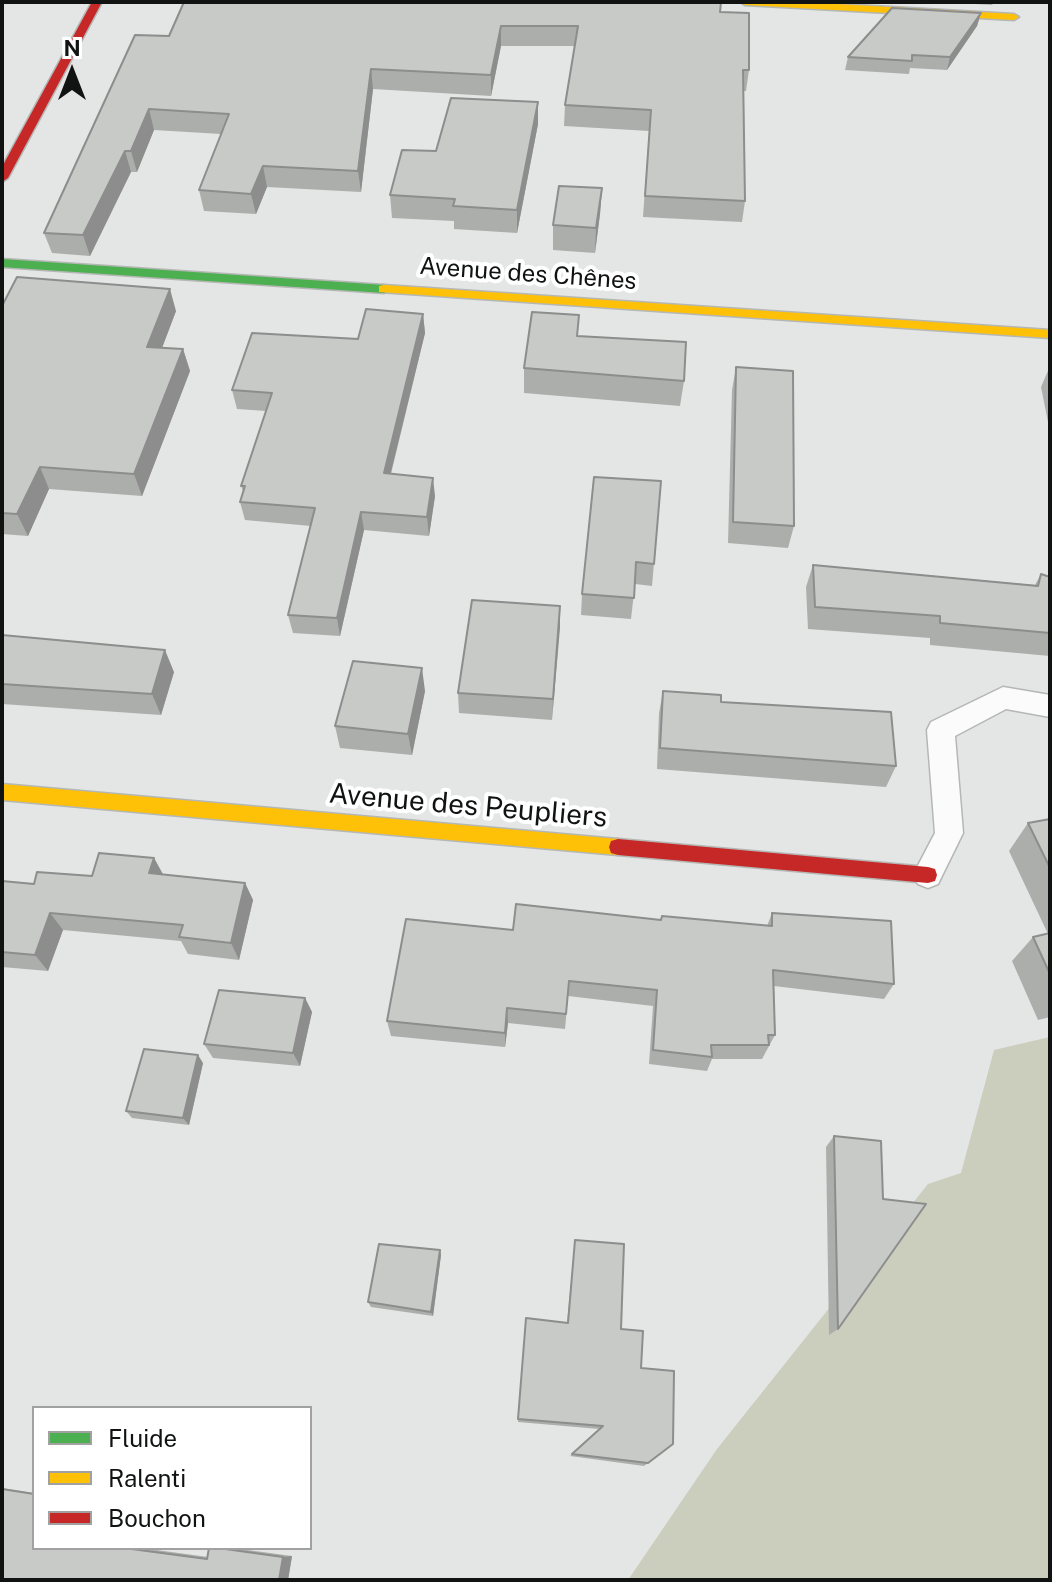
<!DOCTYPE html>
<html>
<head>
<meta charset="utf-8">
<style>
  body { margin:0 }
  #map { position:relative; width:1052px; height:1582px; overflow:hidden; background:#e3e6e4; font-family:"Public Sans",sans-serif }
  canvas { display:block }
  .frame { position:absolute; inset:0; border:4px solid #111312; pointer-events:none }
  .legend { position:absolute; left:32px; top:1406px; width:280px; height:144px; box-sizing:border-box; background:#fff; border:2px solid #a0a1a0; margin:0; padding:10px 14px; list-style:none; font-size:24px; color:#111312 }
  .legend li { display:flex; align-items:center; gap:16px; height:40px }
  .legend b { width:40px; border:2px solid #a0a1a0 }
  .north { position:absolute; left:32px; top:32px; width:80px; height:80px; -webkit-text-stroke:6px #fff; paint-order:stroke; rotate:0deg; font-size:22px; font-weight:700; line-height:32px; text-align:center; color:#111312 }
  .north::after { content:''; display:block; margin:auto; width:28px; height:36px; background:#111312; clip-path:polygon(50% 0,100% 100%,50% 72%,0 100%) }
</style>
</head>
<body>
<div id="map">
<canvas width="1052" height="1582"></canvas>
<div class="frame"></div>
<ul class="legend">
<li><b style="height:10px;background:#4caf50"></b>Fluide</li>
<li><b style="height:10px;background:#ffc107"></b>Ralenti</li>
<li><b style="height:10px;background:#c62828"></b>Bouchon</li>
</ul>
<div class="north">N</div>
</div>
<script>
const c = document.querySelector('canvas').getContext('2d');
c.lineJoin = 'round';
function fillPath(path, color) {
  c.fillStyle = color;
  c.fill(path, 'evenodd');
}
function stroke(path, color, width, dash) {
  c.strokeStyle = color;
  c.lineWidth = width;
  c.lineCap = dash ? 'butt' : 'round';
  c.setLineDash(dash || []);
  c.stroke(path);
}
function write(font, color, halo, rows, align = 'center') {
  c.font = font + ' "Public Sans",sans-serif';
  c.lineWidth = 8;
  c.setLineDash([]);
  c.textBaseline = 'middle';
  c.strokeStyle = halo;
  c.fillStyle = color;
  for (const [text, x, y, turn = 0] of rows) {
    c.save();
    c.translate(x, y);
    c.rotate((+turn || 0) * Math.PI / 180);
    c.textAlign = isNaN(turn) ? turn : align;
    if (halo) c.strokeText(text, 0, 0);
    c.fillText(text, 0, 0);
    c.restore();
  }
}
fillPath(new Path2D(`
  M1050,1037V1580H628L717,1449L928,1184L961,1173L994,1050Z`), '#cbcdbd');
const lane = new Path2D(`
  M1003,687L1050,695V717L1006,709L955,736L963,833L938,884L928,888L918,884L913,875L935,833L927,730L931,722Z`);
const fast = new Path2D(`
  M2,259L384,285L391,289L384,293L2,267Z`);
const slow = new Path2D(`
  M740,2H802L1014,14L1019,17L1014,20L745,5Z
  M384,285L1050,330V338L379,292V286Z
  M2,784L618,839L625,841L627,847L625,853L618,855L2,800Z`);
const jam = new Path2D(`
  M92,2H102L8,178L2,182V167Z
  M618,839L928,867L935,869L937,875L935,881L928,883L618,855L611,853L609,847L611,841Z`);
stroke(lane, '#b5b7b5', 3);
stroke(fast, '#b5b7b5', 3);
stroke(slow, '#b5b7b5', 3);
stroke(jam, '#b5b7b5', 3);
fillPath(lane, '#fbfbfb');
fillPath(fast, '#4caf50');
fillPath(slow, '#ffc107');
fillPath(jam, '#c62828');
fillPath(new Path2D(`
  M940,2H994L992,5Z
  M720,12L749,70L746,91H743L745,201L742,222L643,217L649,131L564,126L565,105L575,46H501L491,96L373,89L361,192L267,187L256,214L204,211L199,190L221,134L154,130L137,172H131L90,256L52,253L44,233L169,36Z
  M981,13L977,26L947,70L910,68L909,74L845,70L848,57Z
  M538,102V124L517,233L454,229V221L392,218L390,195L436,151Z
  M602,188L600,214L595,253L553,250V225Z
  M2,306L176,311L162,348L183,349L190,371L142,496L49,489L28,536L2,534Z
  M423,314L425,333L391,474L435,496L429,536L364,530L340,636L293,633L288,615L311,526L245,520L240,502L243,491L241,486L266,411L237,409L232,390Z
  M578,336L684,381L680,406L524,393V368Z
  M1050,366V432L1041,387Z
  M736,367L794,526L788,548L728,543L732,390Z
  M661,481L652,586L635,584L631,619L581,615L582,594Z
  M813,565L1035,585L1041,574L1050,577V656L930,645V638L808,629L806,587Z
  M560,606L552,720L459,713L458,693Z
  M2,635L174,672L161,715L2,704Z
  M425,691L412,755L340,748L335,726Z
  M663,691L721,702L896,766L886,787L657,769L659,713Z
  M1050,819V1017L1038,1020L1012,961L1033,937L1048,934L1009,851L1028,823Z
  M154,858L163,875L245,883L253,900L239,960L188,954L181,941L63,930L48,971L2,967V881L34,884L92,876Z
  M772,913L894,984L884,999L774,986L775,1035L762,1059H712L707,1071L649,1064L653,1006L568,996L565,1029L508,1023L505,1047L391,1036L387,1021L513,930L661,920L767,926Z
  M305,998L312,1012L300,1066L213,1058L204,1044Z
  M203,1063L189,1125L132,1118L126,1111Z
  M834,1136L838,1329L829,1335L826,1147Z
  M575,1240L641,1368L648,1463L644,1466L570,1456L599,1429L518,1422V1419L567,1323Z
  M441,1255L433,1316L371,1307L368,1302Z
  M2,1488L34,1493V1548H142L208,1557L209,1548H233L292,1556L288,1580H2Z`), '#acaeac');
fillPath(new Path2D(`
  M981,13L977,26L947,70L950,57Z
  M501,26V46L491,96V75Z
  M371,69L373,89L361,192L358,171Z
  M538,102V124L517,233V210Z
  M149,109L154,130L137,172L131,151Z
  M125,151L131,172L90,256L83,235Z
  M263,166L267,187L256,214L251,194Z
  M602,188L600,214L595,253L596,228Z
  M170,289L176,311L154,369L147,347Z
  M423,314L425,333L386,492L384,473Z
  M183,349L190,371L142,496L134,474Z
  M40,467L49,489L28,536L17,514Z
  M433,478L435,496L429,536L427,517Z
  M361,512L364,530L340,636L337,618Z
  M560,606V628L552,720L553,699Z
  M165,650L174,672L161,715L152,694Z
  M422,668L425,691L412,755L408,734Z
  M154,858L164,876L149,873Z
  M245,883L253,900L239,960L231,943Z
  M50,913L63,930L48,971L35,955Z
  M305,998L312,1012L300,1066L293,1053Z
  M507,1008L508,1023L505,1047V1033Z
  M198,1055L203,1063L189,1125L183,1118Z
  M440,1250L441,1255L433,1316L431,1312Z
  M292,1556L288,1580H279L283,1557Z`), '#8c8d8c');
const building = new Path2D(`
  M184,2H721L720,12L749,13V70H743L745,201L645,196L651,110L565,105L578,26H501L491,75L371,69L358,171L263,166L251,194L199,190L229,114L149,109L131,151H125L83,235L44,233L135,35L169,36Z
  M892,8L981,13L950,57L912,55V61L848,57Z
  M451,98L538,102L517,210L453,206L455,199L390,195L402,150L436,151Z
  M559,186L602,188L596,228L553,225Z
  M17,277L170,289L147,347L183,349L134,474L40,467L17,514L2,513V306Z
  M366,309L423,314L384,473L433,478L427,517L361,512L337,618L288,615L315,508L240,502L245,486H241L272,393L232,390L252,333L358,339Z
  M532,312L579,315L577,336L686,342L684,381L524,368Z
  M736,367L793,371L794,526L733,522Z
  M594,477L661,481L654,564L636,562L634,598L582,594Z
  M813,565L1038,586L1041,574L1050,577V633L940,623V616L815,607Z
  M472,600L560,606L553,699L458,693Z
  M2,635L165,650L152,694L2,684Z
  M353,661L422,668L408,734L335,726Z
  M663,691L721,695V702L891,712L896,766L660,748Z
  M1050,819V868L1028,823Z
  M99,853L154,858L149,873L245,883L231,943L179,937L183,925L50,913L35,955L2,952V881L34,884L37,872L92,876Z
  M516,904L661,920L662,916L772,926V913L891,921L894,984L773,970L775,1035H768L769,1045H711L712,1057L653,1050L657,990L569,981L566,1014L507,1008L505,1033L387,1021L406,919L513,930Z
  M1050,933V974L1033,937Z
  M219,990L305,998L293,1053L204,1044Z
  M144,1049L198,1055L183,1118L126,1111Z
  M834,1136L881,1141L883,1199L926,1204L838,1329Z
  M575,1240L624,1244L621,1329L643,1331L641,1368L674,1371L673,1444L648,1463L572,1454L603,1426L518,1419L526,1318L568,1323Z
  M379,1244L440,1250L431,1312L368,1302Z
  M2,1489L34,1494V1548H124L207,1559L209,1548H218L283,1557L279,1580H2Z`);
fillPath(building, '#c8cac8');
stroke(building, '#8c8d8c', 2);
write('24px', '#111312', '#fff', [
  ["Avenue des Chênes",528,274,4]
]);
write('28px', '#111312', '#fff', [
  ["Avenue des Peupliers",468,806,5]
]);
</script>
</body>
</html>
